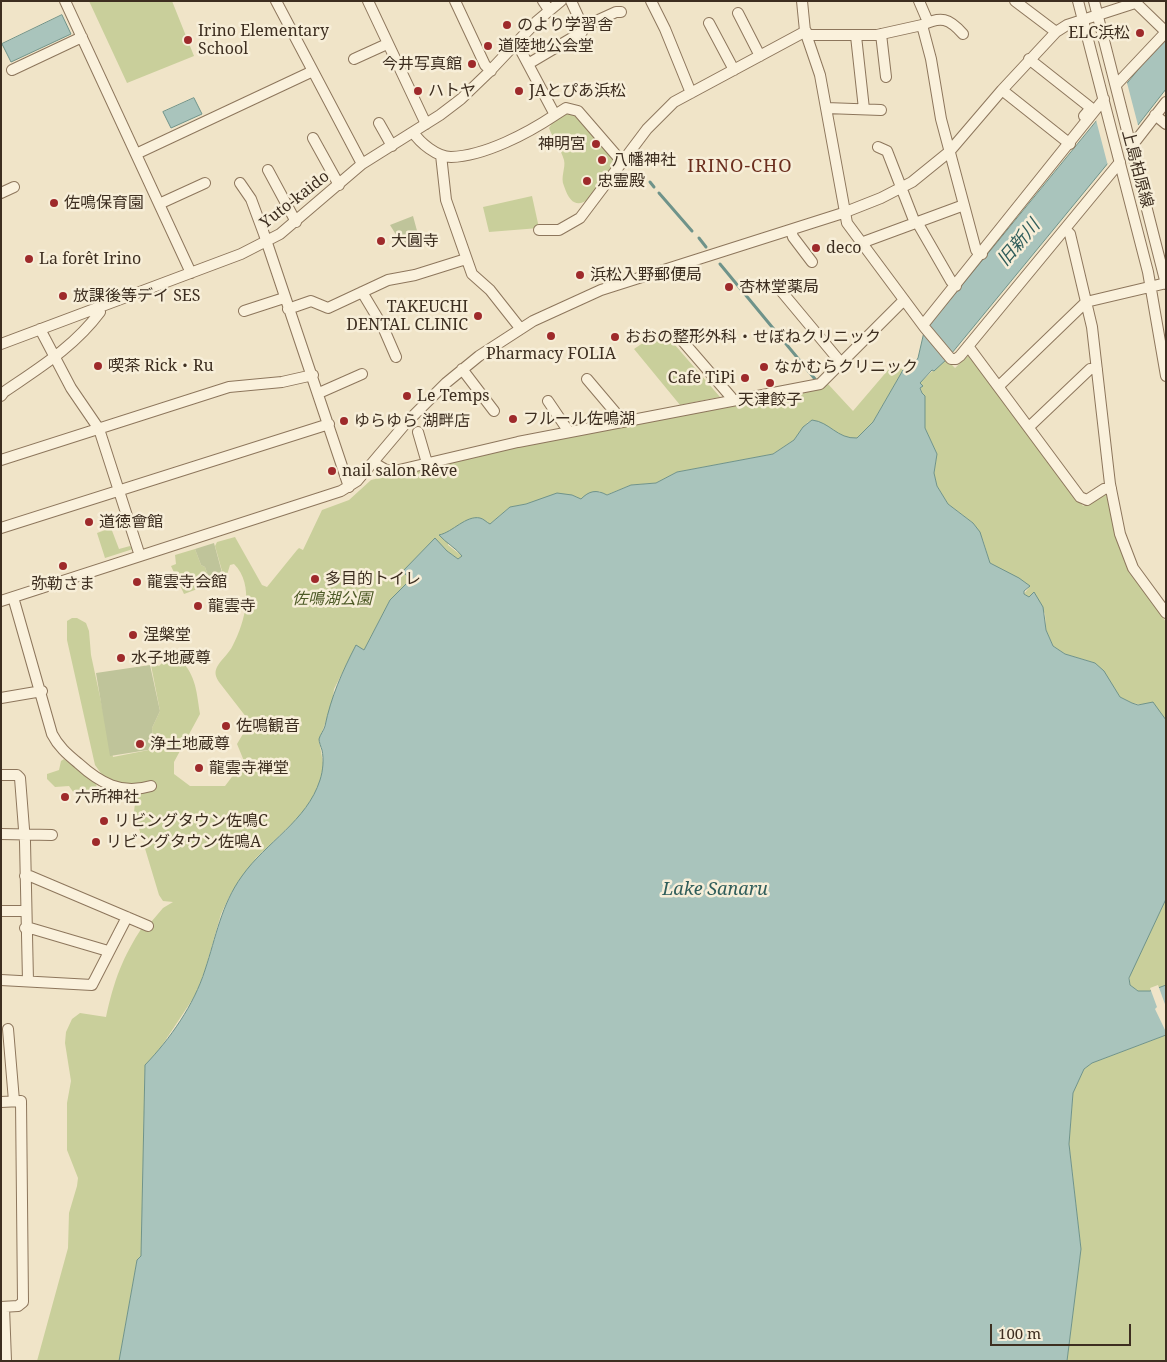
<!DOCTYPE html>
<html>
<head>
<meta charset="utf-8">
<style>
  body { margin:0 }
  #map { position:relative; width:1167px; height:1362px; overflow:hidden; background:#f0e4c8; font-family:"Noto Serif",serif }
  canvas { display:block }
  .frame { position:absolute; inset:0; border:2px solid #3d2e20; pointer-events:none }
  .scale { position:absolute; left:990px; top:1324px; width:141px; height:22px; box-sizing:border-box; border:2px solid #3d2e20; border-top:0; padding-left:6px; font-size:15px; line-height:18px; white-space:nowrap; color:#3d2e20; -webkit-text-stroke:4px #f7eed8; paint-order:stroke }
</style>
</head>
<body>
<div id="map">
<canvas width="1167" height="1362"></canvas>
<div class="frame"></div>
<div class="scale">100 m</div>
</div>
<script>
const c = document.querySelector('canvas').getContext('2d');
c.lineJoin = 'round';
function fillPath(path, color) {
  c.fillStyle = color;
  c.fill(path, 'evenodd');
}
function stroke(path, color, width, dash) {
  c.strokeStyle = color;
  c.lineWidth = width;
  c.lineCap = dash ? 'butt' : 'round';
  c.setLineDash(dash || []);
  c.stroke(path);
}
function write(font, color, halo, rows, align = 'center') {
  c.font = font + ' "Noto Serif","Noto Sans JP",serif';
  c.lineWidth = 5;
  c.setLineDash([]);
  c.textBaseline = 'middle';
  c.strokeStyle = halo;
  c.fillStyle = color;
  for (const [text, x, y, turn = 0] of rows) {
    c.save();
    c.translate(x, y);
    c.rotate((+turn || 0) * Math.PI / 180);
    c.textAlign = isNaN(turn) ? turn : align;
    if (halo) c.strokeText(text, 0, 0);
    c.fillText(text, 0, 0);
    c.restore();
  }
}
fillPath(new Path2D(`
  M89,1H172L194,56L127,83Z
  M572,111L617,163C605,178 578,230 564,186C560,177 566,168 564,160C561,149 553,139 549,128L556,117Z
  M532,196L539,228L489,232L483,207Z
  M662,330L720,397L680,405L634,349Z
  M970,354L1083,506L1100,494L1107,495L1119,545L1125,562L1166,622V720L1155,707L1132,703L1120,697L1095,663L1065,654L1053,646L1046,630L1045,614L1034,593L1029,597L1024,594L1030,586L990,563L983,540L973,523L948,504L937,486L934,473L937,454L925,428V396L922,394L920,383L943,361L947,360L955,368Z
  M894,363L903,370L873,422L857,439C835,439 827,418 808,422L794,440L773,454L677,472L656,483L631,485L606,495L599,491L581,499L572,495L510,507L490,524L456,528L448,533V545L462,556L458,559L447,551L435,539L403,571L411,580L390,600L364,650L356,646L334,689L332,705L319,740L323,763L321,779L315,794L301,815L256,858L230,895L221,914L205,970L196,994L159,1050L145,1065L141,1256L137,1260L119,1361H37L68,1248L69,1213L77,1186L78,1178L67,1150V1103L71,1081L65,1043L66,1032L72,1019L80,1013L106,1017C114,981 122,958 143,926L146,928L163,908L173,902L163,901L159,895L134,812L136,794L103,776L95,765L67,640V621L72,618H77L86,623L89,631L91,655L113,757L154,749L152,728L160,711L150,660L152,657L155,658L157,665L159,666L168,657L176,655C196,674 196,688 200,714L174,762V774L190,786H225L244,761L237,744L250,722L219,682C216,677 214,673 217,667C221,659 229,654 233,645C245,622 255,585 234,564L230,565L226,578H224L215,546L217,542L235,537L262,585L267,587L297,550L299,548L303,550L322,510L349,500L371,480L519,445L821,387L828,384L853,411Z
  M111,528L119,549L130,546L133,549L105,558L97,533Z
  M195,549L201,565L205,567L211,584L184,594L171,566L176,564L175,555Z
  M64,759L96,784L98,792L78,799L69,786L55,787L47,779V774L59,770L61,761Z
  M1166,899V985L1150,991H1138L1130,985V973Z
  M1166,1035V1361H1067L1081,1249L1069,1144L1073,1093L1084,1069L1092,1063Z`), '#c9cf9b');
fillPath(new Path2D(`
  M413,216L419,238L403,246L390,225Z
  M214,543L224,580L211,584L205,567L201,565L195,549Z
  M150,665L160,711L152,728L154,749L110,756L96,673Z`), '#bfc49a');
const water = new Path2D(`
  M62,15L71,34L11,62L2,44Z
  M1166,36V89L1113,157L947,359L934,371L932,370L920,383L923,386L920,388L922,393L925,396V428L937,454L934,473L937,486L948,504L973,523L980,532L990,563L1019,578L1030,586L1024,591V594L1029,597L1034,592L1043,607L1046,630L1053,646L1065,654L1095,663L1104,671L1120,697L1132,703L1138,705L1153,702L1166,720V899L1129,978L1130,985L1138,991H1150L1166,985V1035L1092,1063L1084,1069L1073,1093L1069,1144L1081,1249L1067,1361H119L137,1260L141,1256L145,1065C170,1039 194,1005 205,970C216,937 221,905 242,876C266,842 307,821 320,780C323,771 324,759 322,750C321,747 319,742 319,739C320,735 324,730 325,726C331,697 342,672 356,645L364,650L390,600L410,580L403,571L435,538L447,551L458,559L462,556C456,548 446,543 439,535C453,532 466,515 480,518C484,519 486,522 490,524L510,507L526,504L557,493L572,495L581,499C589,491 596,489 607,495L631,485L656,483L677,472L773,454L794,440L803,427L812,420C830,422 837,439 857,438L873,422L903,370L907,373L918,358L924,332Z
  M194,98L202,114L171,128L163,112Z`);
fillPath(water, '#a9c4bc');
stroke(water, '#6f938a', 1);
fillPath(new Path2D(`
  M1126,79L1139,129L1108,166L1095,116Z
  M1158,985L1166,1007V1032L1155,1009L1157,1007L1150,988Z`), '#f0e4c8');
stroke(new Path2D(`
  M650,182L654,187
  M659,193L692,231
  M699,238L706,247
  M720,264L815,379`), '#6f938a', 3);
const minor = new Path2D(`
  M65,1L191,273
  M276,1L362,164
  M368,1L426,124
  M455,1L485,65L491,71
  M543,1L549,10
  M651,1L665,29L691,93
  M802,1L805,31L820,75L847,223L925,328L951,359H956L960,356L1120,162
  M919,1L928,22
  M1015,1L1056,32
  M1078,1L1148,272L1166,376
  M1094,1L1166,284
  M738,13L760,56
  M709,23L734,70
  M922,25C941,16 949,18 963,34
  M583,27L616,12H621
  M881,34L886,77
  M807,35H877L922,25L931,59L941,119L976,250L982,254
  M856,36L864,109
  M354,59L387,44
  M1029,59L1091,108L1084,116
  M528,64L582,32L583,27L571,1
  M12,70L82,37
  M1116,85L1166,32L1134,1
  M1002,90L1070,144
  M826,108L881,110
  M555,115L566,108L578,111L623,163
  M1155,115L1166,124
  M379,123L392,146
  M413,132C420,143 437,157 451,157C485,156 528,133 555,115L520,49L515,44
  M313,138L339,185
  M878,147L887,151L915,223
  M1131,147L1166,102
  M136,154L313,71
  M441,155L446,200L472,274L490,290L520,328
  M268,170L296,222
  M240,183L251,199L264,234L349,487
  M1,193L14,187
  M159,204L205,183
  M917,222L951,281L956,286
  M1065,229L1070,234L1092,327L1110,484L1120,534L1133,568L1166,613
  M539,230H559L580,218L647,129L674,102L806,31
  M791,230L793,237L812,262
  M861,243L964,205
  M777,286L842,364
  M362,292L383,327L396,357
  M288,309L311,301L328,308L388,280L415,275L466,259
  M244,311L284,298
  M923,325L1104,99
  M40,329L71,388L99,429L140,556
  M680,338L731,397V401
  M1,344L241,254L280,234L362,164L440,115L461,99L488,73L537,21L561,1
  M968,346L1080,497L1087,500L1104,489L1111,488
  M462,369L494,411
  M587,379L620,418L621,422
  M999,386L1086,302L1166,283
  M319,393L362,374
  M1,396L4,392C39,368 74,347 100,312L98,307
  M548,401L569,432
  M1029,427L1090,369H1097
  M418,432L427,463
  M1,460L229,387L282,382L313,375
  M374,463L386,470H399L518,442L820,384L904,300
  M1,528L329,424
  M13,597L52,734C58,746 67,754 78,763C100,783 121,795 151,786
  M1,601L341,491L357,481L406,423L446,383L479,356L533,321L601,290L843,213L881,198L912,182L949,152L1002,90L1056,32L1067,25L1135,3
  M1,698L42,691
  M1,775H17L20,778L25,842L28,981
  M1,834L52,835
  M25,876H30L148,926
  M1,911H25
  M25,928H30L108,951
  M1,980L92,985L127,917
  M8,1029L14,1101
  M1,1102L21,1101L23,1302L18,1306L1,1307
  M4,1307L6,1361`);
stroke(minor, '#8d765c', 12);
stroke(minor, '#faf1dc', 10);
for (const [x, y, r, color] of [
  [507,25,5,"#9e2a2b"],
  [1140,33,5,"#9e2a2b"],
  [188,40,5,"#9e2a2b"],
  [488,46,5,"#9e2a2b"],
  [472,64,5,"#9e2a2b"],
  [418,91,5,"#9e2a2b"],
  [519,91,5,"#9e2a2b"],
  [596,144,5,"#9e2a2b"],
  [602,160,5,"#9e2a2b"],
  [587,181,5,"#9e2a2b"],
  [54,203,5,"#9e2a2b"],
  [381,241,5,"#9e2a2b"],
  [816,248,5,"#9e2a2b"],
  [29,259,5,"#9e2a2b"],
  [580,275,5,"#9e2a2b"],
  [729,287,5,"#9e2a2b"],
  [63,296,5,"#9e2a2b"],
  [478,316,5,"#9e2a2b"],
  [551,336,5,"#9e2a2b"],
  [615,337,5,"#9e2a2b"],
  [98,366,5,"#9e2a2b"],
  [764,367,5,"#9e2a2b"],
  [745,378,5,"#9e2a2b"],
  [770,383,5,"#9e2a2b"],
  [407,396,5,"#9e2a2b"],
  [513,419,5,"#9e2a2b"],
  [344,421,5,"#9e2a2b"],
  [332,471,5,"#9e2a2b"],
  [89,522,5,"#9e2a2b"],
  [63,566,5,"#9e2a2b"],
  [315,579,5,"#9e2a2b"],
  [137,582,5,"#9e2a2b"],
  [198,606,5,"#9e2a2b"],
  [133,635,5,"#9e2a2b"],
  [121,658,5,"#9e2a2b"],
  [226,726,5,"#9e2a2b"],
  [140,744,5,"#9e2a2b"],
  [199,768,5,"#9e2a2b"],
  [65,797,5,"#9e2a2b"],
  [104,821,5,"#9e2a2b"],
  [96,842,5,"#9e2a2b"]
]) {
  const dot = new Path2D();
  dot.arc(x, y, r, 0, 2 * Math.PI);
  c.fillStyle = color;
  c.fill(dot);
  stroke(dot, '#f7eed8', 2);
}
write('16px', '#3d2e20', '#f7eed8', [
  ["のより学習舎",517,25],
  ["Irino Elementary",198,31],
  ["School",198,49],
  ["ELC浜松",1130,33,"right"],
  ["道陸地公会堂",498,46],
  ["今井写真館",462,64,"right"],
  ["ハトヤ",428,91],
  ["JAとぴあ浜松",529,91],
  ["神明宮",586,144,"right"],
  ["八幡神社",612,160],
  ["忠霊殿",597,181],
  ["佐鳴保育園",64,203],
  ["大圓寺",391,241],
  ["deco",826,248],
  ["La forêt Irino",39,259],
  ["浜松入野郵便局",590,275],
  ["杏林堂薬局",739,287],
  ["放課後等デイ SES",73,296],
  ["TAKEUCHI",468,307,"right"],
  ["DENTAL CLINIC",468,325,"right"],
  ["おおの整形外科・せぼねクリニック",625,337],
  ["Pharmacy FOLIA",551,354,"center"],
  ["喫茶 Rick・Ru",108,366],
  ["なかむらクリニック",774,367],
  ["Cafe TiPi",735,378,"right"],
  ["Le Temps",417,396],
  ["天津餃子",770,400,"center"],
  ["フルール佐鳴湖",523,419],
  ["ゆらゆら 湖畔店",354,421],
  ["nail salon Rêve",342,471],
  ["道徳會館",99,522],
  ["多目的トイレ",325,579],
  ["龍雲寺会館",147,582],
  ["弥勒さま",63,584,"center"],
  ["龍雲寺",208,606],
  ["涅槃堂",143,635],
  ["水子地蔵尊",131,658],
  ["佐鳴観音",236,726],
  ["浄土地蔵尊",150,744],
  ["龍雲寺禅堂",209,768],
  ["六所神社",75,797],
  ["リビングタウン佐鳴C",114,821],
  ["リビングタウン佐鳴A",106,842]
], 'left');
write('16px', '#3d2e20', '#f7eed8', [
  ["上島柏原線",1137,169,75],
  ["Yuto-kaido",295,200,-38]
]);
write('italic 16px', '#4d5a26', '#f7eed8', [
  ["佐鳴湖公園",332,599]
]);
c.letterSpacing = '1px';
write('18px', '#6b2e1e', '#f7eed8', [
  ["IRINO-CHO",740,167]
]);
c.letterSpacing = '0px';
write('italic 18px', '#2f5d5a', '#f7eed8', [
  ["旧新川",1019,243,-50],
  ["Lake Sanaru",715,890]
]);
</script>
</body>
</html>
